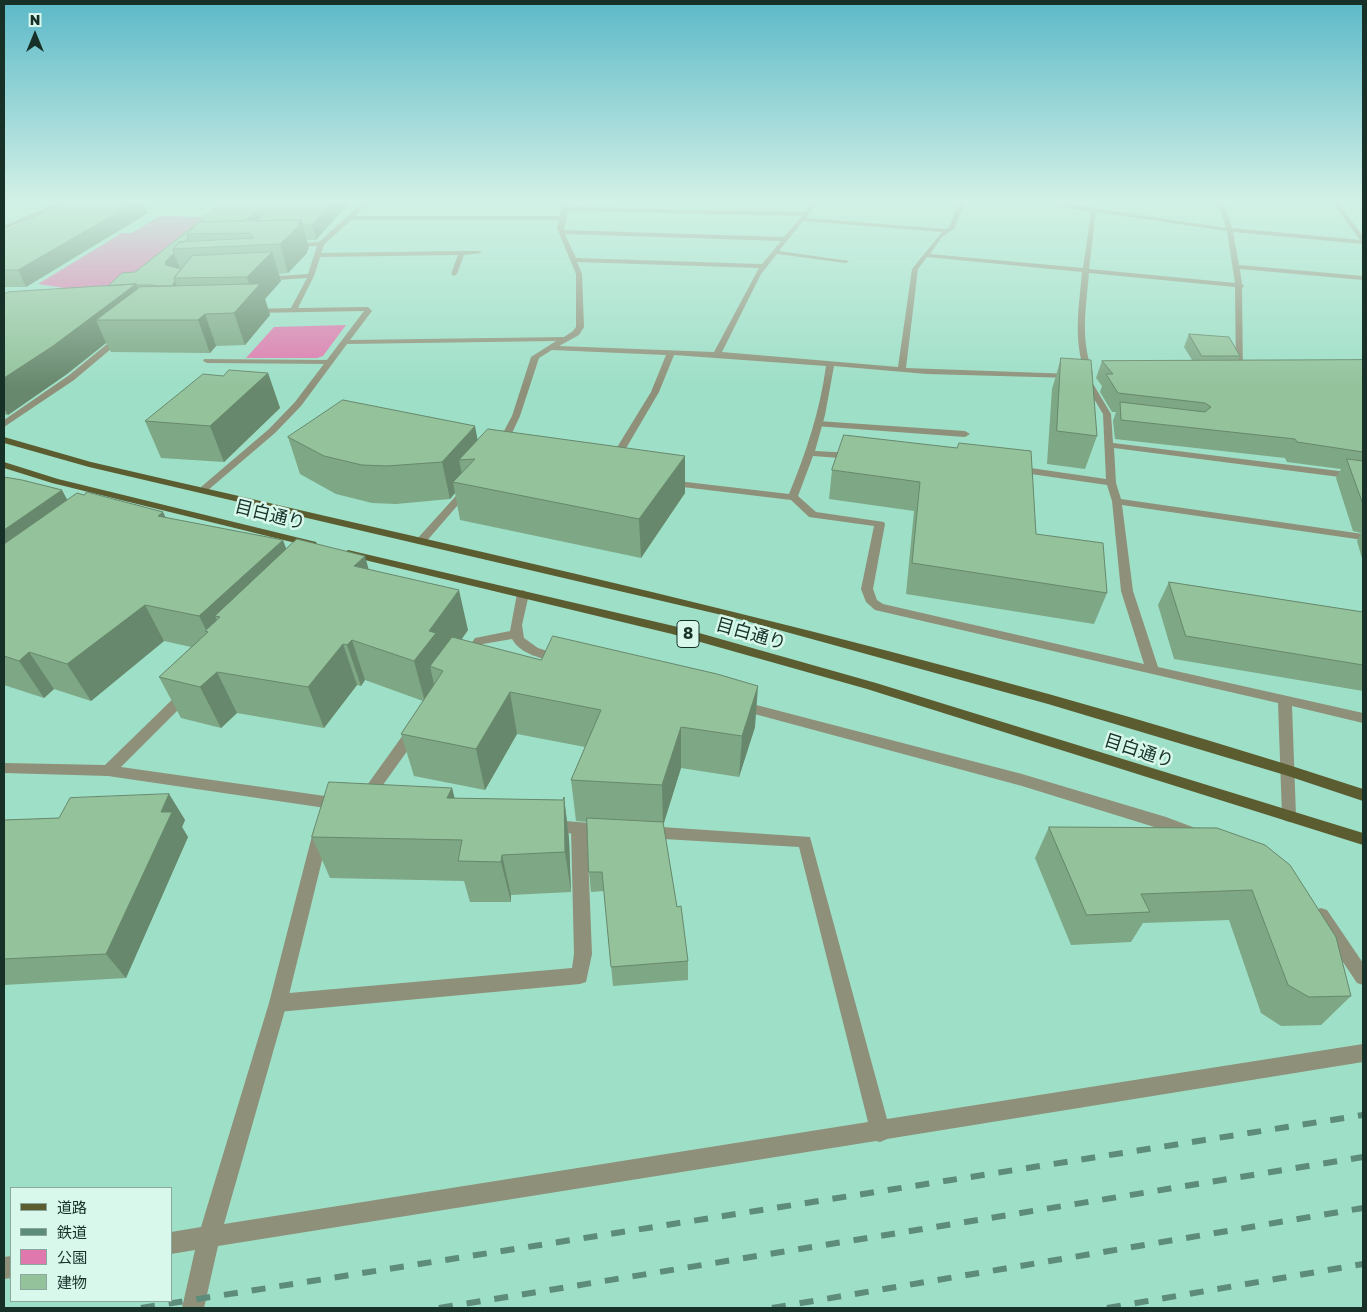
<!DOCTYPE html>
<html>
<head>
<meta charset="utf-8">
<style>
  body { margin:0 }
  #map { position:relative; width:1367px; height:1312px; overflow:hidden; background:#9edfc7; font-family:"Golos Text","Noto Sans JP",sans-serif }
  canvas { display:block }
  .frame { position:absolute; inset:0; border:5px solid #173128; pointer-events:none }
  .legend { position:absolute; left:10px; top:1187px; width:162px; height:115px; box-sizing:border-box; background:#d8f8ec; border:1px solid #8ba89e; margin:0; padding:6px 9px; list-style:none; font-size:15px; color:#173128 }
  .legend li { display:flex; align-items:center; gap:10px; height:25px }
  .legend b { width:25px; border:1px solid #8ba89e }
  .north { position:absolute; left:10px; top:10px; width:50px; height:50px; -webkit-text-stroke:4px #d8f8ec; paint-order:stroke; rotate:0deg; font-size:14px; font-weight:700; line-height:20px; text-align:center; color:#173128 }
  .north::after { content:''; display:block; margin:auto; width:18px; height:22px; background:#173128; clip-path:polygon(50% 0,100% 100%,50% 72%,0 100%) }
</style>
</head>
<body>
<div id="map">
<canvas width="1367" height="1312"></canvas>
<div class="frame"></div>
<ul class="legend">
<li><b style="height:6px;background:#5b5c30"></b>道路</li>
<li><b style="height:6px;background:#5e8c7b"></b>鉄道</li>
<li><b style="height:14px;background:#df79ad"></b>公園</li>
<li><b style="height:14px;background:#93c29b"></b>建物</li>
</ul>
<div class="north">N</div>
</div>
<script>
const c = document.querySelector('canvas').getContext('2d');
c.lineJoin = 'round';
function fillPath(path, color) {
  c.fillStyle = color;
  c.fill(path, 'evenodd');
}
function stroke(path, color, width, dash) {
  c.strokeStyle = color;
  c.lineWidth = width;
  c.lineCap = dash ? 'butt' : 'round';
  c.setLineDash(dash || []);
  c.stroke(path);
}
function write(font, color, halo, rows, align = 'center') {
  c.font = font + ' "Golos Text","Noto Sans JP",sans-serif';
  c.lineWidth = 5;
  c.setLineDash([]);
  c.textBaseline = 'middle';
  c.strokeStyle = halo;
  c.fillStyle = color;
  for (const [text, x, y, turn = 0] of rows) {
    c.save();
    c.translate(x, y);
    c.rotate((+turn || 0) * Math.PI / 180);
    c.textAlign = isNaN(turn) ? turn : align;
    if (halo) c.strokeText(text, 0, 0);
    c.fillText(text, 0, 0);
    c.restore();
  }
}
fillPath(new Path2D(`
  M160,216L242,218L154,285L51,296L64,288L38,284L122,233H132Z
  M346,325L323,356L317,358H246L274,327Z`), '#df79ad');
fillPath(new Path2D(`
  M461,251H479L482,253L464,255L457,274L454,276L451,274L458,255L318,257L315,255L318,253Z
  M204,359L330,360L334,362L330,364L207,363L203,361Z
  M818,421L965,431L970,434L965,437L815,426L814,424Z
  M579,823L584,825L587,829L592,954L586,982L580,984L278,1012L272,1009L269,1003L272,997L278,994L572,968L574,954L571,829L574,825Z`), '#8f9079');
fillPath(new Path2D(`
  M57,203H64L4,230V226Z
  M362,203H368L355,216H560L564,203H570L569,207L804,212L812,203H817L806,218L946,229L949,227L959,203H965L954,229L942,237L930,254L1083,268L1091,212L1043,203H1058L1226,228L1218,203H1224L1232,228L1360,240L1333,203H1338L1363,236V244L1233,232L1239,265L1363,276V280L1240,269L1242,284L1244,286L1242,288L1243,377L1236,375L1235,287L1089,273C1086,309 1080,339 1093,373L1089,377L1111,414L1113,443L1363,474V480L1114,448L1116,483L1121,499L1363,534V540L1122,505L1133,591L1158,667L1363,713V723L1292,706L1296,816L1294,820L1289,822L1284,820L1282,816L1278,703L875,610L866,602L861,589L874,526L809,517L791,500L666,485L664,483L669,480L789,494C806,453 820,411 826,366L674,355L659,392L618,462L613,465L608,462L651,392L666,355L552,350L539,358L520,416L506,446L501,449L496,446L512,416L531,357L556,341L347,344L301,406L275,433L207,491H201V487L269,429L295,402L364,311L252,313L248,311L252,309L291,308L307,278L263,281L260,279L263,277L308,274L317,246L290,247L288,244L319,242ZM568,211L802,216L784,237L564,230ZM1096,212L1227,231L1235,283L1089,269ZM351,220H559L557,228L576,274V327L573,331L564,337L350,340L372,311L368,307L298,308L314,276L324,245ZM803,221L942,232L912,269L898,367L722,352L761,274L777,254L846,263L849,261L779,251ZM565,234L781,241L762,264L576,258ZM927,257L1082,272C1079,307 1073,339 1085,373L1081,377L1103,414L1106,479L1017,466L1012,469L1017,472L1107,485L1112,501L1121,591L1144,664L883,604L877,600L873,589L885,524L884,522L816,512L798,496L813,456L853,459L858,456L853,453L815,451L825,415L834,366L927,374L1073,378L1077,376L1073,374L906,368L918,269ZM577,262L759,268L714,352L559,346L579,335L584,327L582,274Z
  M117,336L124,338L74,380L4,427V420L68,376Z
  M467,486L470,487V491L425,543H417L416,541L417,539L464,487Z
  M523,590L529,594L522,625L524,638L538,648L563,656L565,659L563,662L559,663C542,658 521,655 512,639L483,644L472,660H464L462,657L475,638L510,631L517,594Z
  M186,689L193,694L191,697L121,767L339,798L344,800L346,804L344,808L339,810L108,776L4,773V763L105,765L181,691Z
  M741,701L1022,774L1166,817L1198,829L1201,833L1198,837L1193,839L1022,786L736,709L734,706L736,703Z
  M413,727L418,728L420,732L418,736L370,803L365,805L360,803L358,799L360,795L408,728Z
  M553,820L602,824L607,826L610,830L607,834L602,836L553,832L548,830L545,826L548,822Z
  M321,826L326,828L329,832L287,1003L224,1224L868,1122L799,847L647,838L642,836L639,832L642,828L647,826L810,837L887,1119L1363,1044V1062L887,1139L880,1142L876,1141L218,1246L204,1308H182L195,1250L171,1254V1232L201,1227L269,1003L313,832L316,828Z
  M1321,908L1327,910L1363,963V985L1357,983L1315,920L1313,915L1315,910Z
  M11,1256V1278L4,1279V1257Z`), '#8f9079');
fillPath(new Path2D(`
  M4,437L91,462C517,561 947,652 1363,789V801L1285,775L1048,704L739,619L89,467L4,443Z
  M4,462L58,479L316,542L317,544L312,547L52,483L4,468Z
  M348,550L678,627L876,683L1363,833V845L867,689L672,634L344,555L343,553Z`), '#5b5c30');
stroke(new Path2D(`
  M141,1308L1363,1115
  M439,1308L1363,1157
  M772,1308L1363,1208
  M1107,1308L1363,1264`), '#5e8c7b', 6, [14, 14]);
fillPath(new Path2D(`
  M222,203H349L316,240H307L309,248L307,251V253L288,273L279,274L281,281L265,299L270,315L245,345L216,346L210,353L111,352L106,343L67,374L8,415L4,414V294L108,286L135,272Z
  M148,213L26,287H4V233Z
  M1189,334L1240,356L1238,360H1363V562L1357,541L1361,533L1353,531L1336,478L1341,469L1287,462L1285,458L1115,439L1113,421L1116,412H1112L1100,392L1102,386L1096,378L1102,361L1192,360L1184,347Z
  M1061,358L1097,436L1085,469L1047,464L1052,389Z
  M268,373L280,408L224,462L161,458L145,421Z
  M844,435L1036,534L1107,593L1094,624L906,594L914,511L829,499L832,470Z
  M288,437L478,440L685,493L641,558L460,520L455,493L450,499L396,504L372,503L336,494L300,474Z
  M4,477L62,490L67,500L166,518L368,569L468,630L461,639L755,727L739,777L681,768L663,825L677,907L688,961V980L613,986L604,891L591,892L589,872L587,822L576,821L571,780L585,747L517,734L485,790L414,776L401,734L423,701L365,680L361,686L357,685L324,728L237,713L221,728L181,718L159,677L191,647L164,641L91,701L54,689L44,698L4,685Z
  M1169,582L1363,612V691L1174,659L1158,605Z
  M452,788L454,798L563,800L564,797L569,839L571,892L511,895V902H470L464,881L330,878L312,837Z
  M169,794L185,820L182,827L188,837L126,978L4,985V820L59,818Z
  M1049,827L1217,828L1351,996L1321,1025L1281,1026L1261,1013L1229,920L1143,923L1131,942L1071,945L1035,858Z`), '#7ea785');
fillPath(new Path2D(`
  M134,203H144L148,213L26,287L18,270Z
  M332,203H349L316,240L312,225Z
  M260,210L264,225L250,233L237,226Z
  M301,220L309,248L307,251V253L288,273L280,244Z
  M272,252L281,281L265,299L270,315L245,345L234,313L252,293L247,277Z
  M174,253L180,269L172,282L165,262Z
  M175,281L182,299L167,292Z
  M136,284L146,310L96,320L106,343L67,374L8,415L4,408V378Z
  M205,314L216,346L210,353L198,320Z
  M268,373L280,408L224,462L210,426Z
  M475,426L482,463L475,459L459,460L464,483L453,482L455,493L450,499L442,462Z
  M685,456V493L641,558L639,519Z
  M62,490L80,524L4,581V530Z
  M163,512L180,547L158,516Z
  M283,540L296,575L220,617L215,616L227,643L207,632L199,616Z
  M365,556L376,596L354,566Z
  M459,590L468,630L444,665L443,671L430,666L435,689L425,702L414,661L429,631Z
  M145,605L164,641L91,701L67,664Z
  M352,640L365,680L361,686L347,645Z
  M343,644L357,685L324,728L308,687Z
  M29,652L54,689L44,698L19,661Z
  M217,672L237,713L221,728L200,687Z
  M758,686L755,727L739,777L742,736Z
  M510,692L517,734L485,790L476,749Z
  M681,727V768L663,826L662,785Z
  M452,788L463,830L447,798Z
  M169,794L185,820L182,827L188,837L126,978L106,954L161,812Z
  M564,797L569,839L571,892L565,852Z
  M502,855L511,895V902L501,862Z`), '#67886c');
const building = new Path2D(`
  M62,203H134L18,270H4V233Z
  M222,203H332L312,225H303L301,220L256,221L266,213L260,210L244,221L199,222Z
  M301,220L297,225H300L280,244L173,249L179,242L254,238L250,233L187,234L198,222Z
  M198,223L187,234L188,238L184,242H179L173,249L174,253L165,262L166,265L181,269L174,278L175,281L172,286H156L153,285H136V284L108,286L122,273L135,272Z
  M272,252L247,277L174,278L192,256Z
  M136,284L53,346L4,378V294L8,292Z
  M260,284L234,313L205,314L198,320H96L140,287Z
  M1189,334L1229,337L1240,356H1202Z
  M1061,358L1091,360L1097,436L1057,431Z
  M1363,360V452L1297,442L1295,439L1121,420L1120,402L1205,412L1211,407L1205,403L1118,393L1106,374H1113L1102,361Z
  M229,370L268,373L210,426L145,421L203,374L223,376Z
  M343,400L475,426L442,462L387,466L362,465L324,456L288,437Z
  M488,429L685,456L639,519L453,482L475,459L459,460Z
  M844,435L957,448L959,443L1031,451L1036,534L1103,543L1107,593L912,563L920,482L832,470Z
  M1347,459L1363,461V504Z
  M4,477L22,480L62,490L4,530Z
  M87,492L163,512L158,516L283,540L199,616L145,605L67,664L29,652L19,661L4,656V544L77,493L84,495Z
  M297,539L365,556L354,566L459,590L429,631L436,633L414,661L352,640L347,645L343,644L308,687L217,672L200,687L159,677L208,632L205,631L220,617L215,616Z
  M1169,582L1363,612V665L1186,636Z
  M553,636L717,674L758,686L742,736L681,727L662,785L571,780L601,710L510,692L476,749L401,734L443,671L430,666L452,637L541,660Z
  M329,782L452,788L447,798L563,800L564,797L565,852L502,855L501,862L458,861L462,840L312,837Z
  M169,794L161,812H172L106,954L4,959V820L59,818L70,798Z
  M587,818L663,822L677,907L681,906L688,961L611,967L602,872H589Z
  M1049,827L1217,828L1265,845L1290,865L1336,937L1351,996L1309,997L1288,985L1252,890L1141,894L1150,912L1087,915Z`);
fillPath(building, '#93c29b');
stroke(building, '#67886c', 1);
const sky = c.createLinearGradient(0, 0, 0, 387);
sky.addColorStop(0, '#5cb9c8');
sky.addColorStop(0.52, '#d3f1e6');
sky.addColorStop(1, '#d3f1e600');
c.fillStyle = sky;
c.fillRect(0, 0, 1367, 387);
for (const [x, y, w] of [
  [688,634,22]
]) {
  const box = new Path2D();
  box.roundRect(x - w / 2, y - 13.5, w, 27, 4);
  c.fillStyle = '#d8f8ec';
  c.fill(box);
  stroke(box, '#173128', 1);
}
write('bold 16px', '#173128', null, [
  ["8",688,634]
]);
write('18px', '#173128', '#d8f8ec', [
  ["目白通り",270,515,14],
  ["目白通り",751,634,16],
  ["目白通り",1139,751,18]
]);
</script>
</body>
</html>
